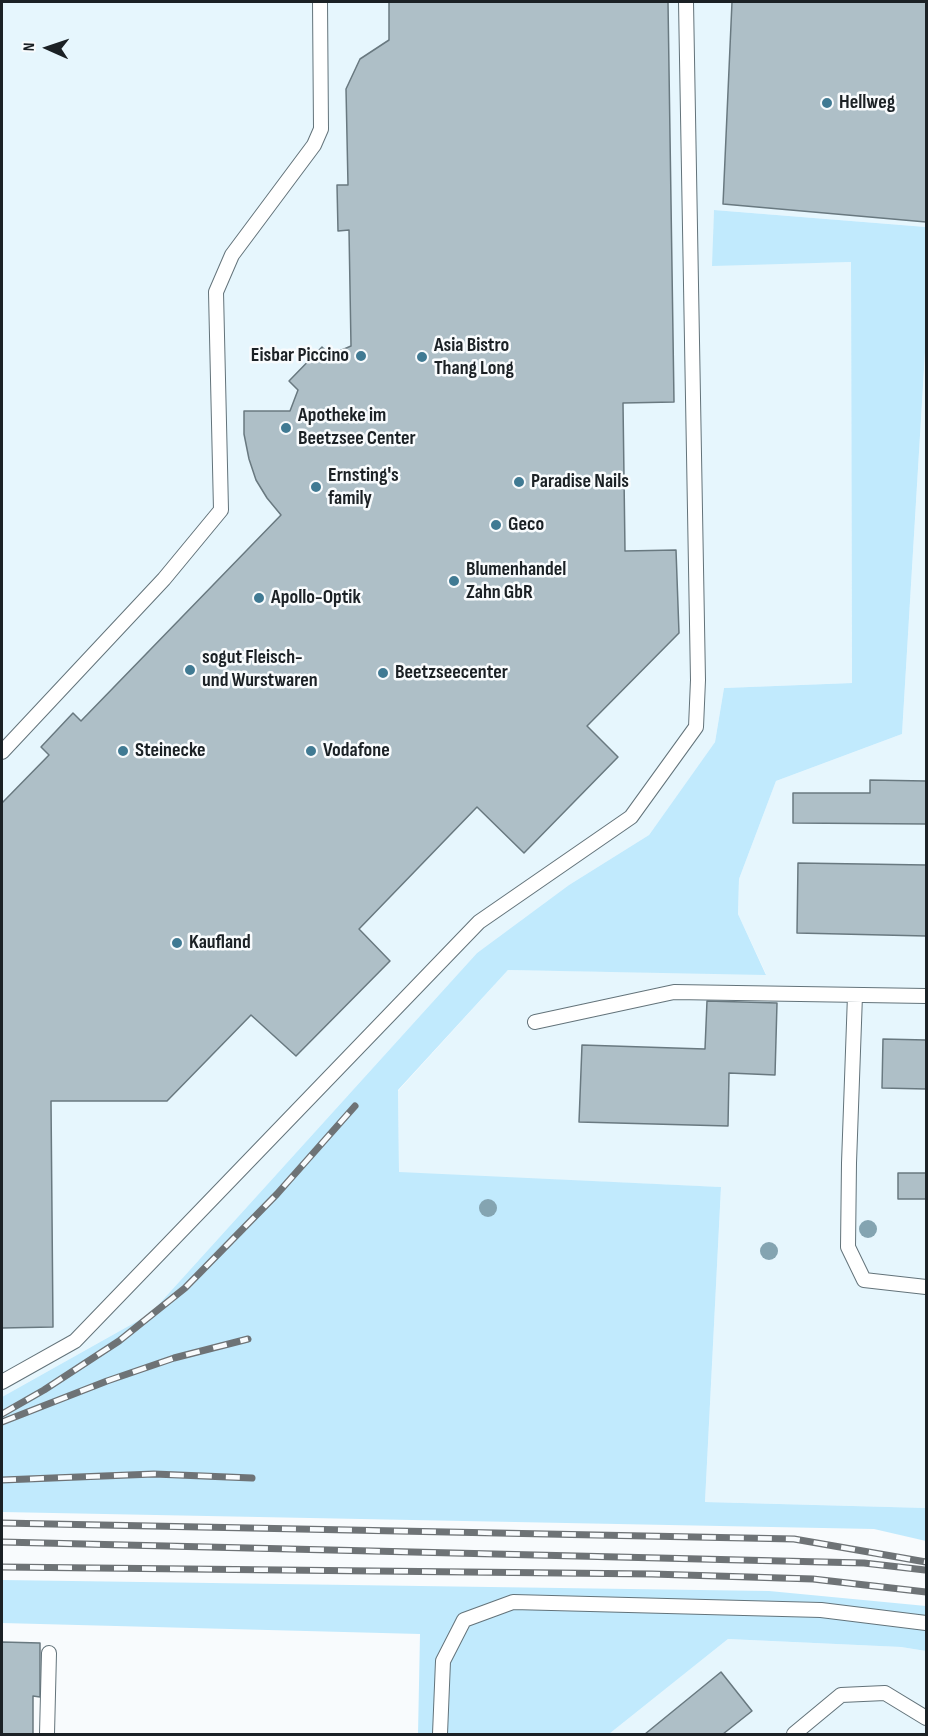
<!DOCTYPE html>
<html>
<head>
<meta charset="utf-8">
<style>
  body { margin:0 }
  #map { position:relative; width:928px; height:1736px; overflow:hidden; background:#f8fbfd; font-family:"Sofia Sans Condensed",sans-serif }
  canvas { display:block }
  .frame { position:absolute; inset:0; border:3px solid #1b2125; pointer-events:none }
  .north { position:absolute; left:18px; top:18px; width:60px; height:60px; -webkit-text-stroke:4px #f8fbfd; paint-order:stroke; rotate:273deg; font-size:16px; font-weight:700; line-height:24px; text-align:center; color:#1b2125 }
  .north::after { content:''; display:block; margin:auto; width:21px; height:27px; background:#1b2125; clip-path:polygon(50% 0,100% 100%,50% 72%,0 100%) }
</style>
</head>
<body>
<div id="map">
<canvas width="928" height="1736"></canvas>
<div class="frame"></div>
<div class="north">N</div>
</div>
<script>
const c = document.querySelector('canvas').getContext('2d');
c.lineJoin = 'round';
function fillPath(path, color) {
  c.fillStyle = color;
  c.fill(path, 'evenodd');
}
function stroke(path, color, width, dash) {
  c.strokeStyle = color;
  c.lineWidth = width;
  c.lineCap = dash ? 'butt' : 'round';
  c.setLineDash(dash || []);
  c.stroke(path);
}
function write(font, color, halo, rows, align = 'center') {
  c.font = font + ' "Sofia Sans Condensed",sans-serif';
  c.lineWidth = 5;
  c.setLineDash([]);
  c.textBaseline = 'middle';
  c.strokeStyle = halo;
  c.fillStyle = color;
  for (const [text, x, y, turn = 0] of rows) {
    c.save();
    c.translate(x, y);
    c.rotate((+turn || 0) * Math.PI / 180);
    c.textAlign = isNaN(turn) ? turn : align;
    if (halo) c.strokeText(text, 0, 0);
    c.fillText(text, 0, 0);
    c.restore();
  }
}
fillPath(new Path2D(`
  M2,2H926V227L714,210L713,265L851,262L852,683L724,688L715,742L649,835L569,885L477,953L150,1314L2,1397Z
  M926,336V1508L705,1502L721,1187L399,1173L398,1091L508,970L766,974L738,914L739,879L776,781L902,734Z
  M728,1639L901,1647L926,1651V1734H609Z`), '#e6f6fd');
fillPath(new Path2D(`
  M714,210L926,227V336L902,734L776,781L739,879L738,914L766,975L508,970L398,1090L399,1172L721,1187L705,1502L926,1508V1541L874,1529L2,1512V1397L150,1314L477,953L569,885L649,835L715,742L724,688L852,683L851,262L712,266Z
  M2,1580L769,1591L926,1606V1651L901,1647L728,1639L609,1734H418L420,1634L2,1623Z`), '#c1eafd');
const building = new Path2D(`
  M389,2H668L674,402L623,403L625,551L676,550L679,633L587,726L618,757L524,853L477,807L359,929L390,961L296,1056L251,1015L167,1101H51L53,1327L2,1328V803L49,755L41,747L73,713L81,721L281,515L267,498L256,480L249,459L244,434V411H290L298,390L289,381L322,347L330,355L351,346L349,230L338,231L337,185H348L346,89L360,59L389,40Z
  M732,2H926V222L723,204Z
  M870,780L926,781V824L793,823V793H870Z
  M798,863L926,865V936L797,933Z
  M707,1001L777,1003L775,1075L729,1073L728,1126L579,1122L582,1045L705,1049Z
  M883,1039L926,1040V1089L882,1088Z
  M898,1173H926V1199H898Z
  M2,1642L40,1643V1697L33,1696V1734H2Z
  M721,1672L752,1711L723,1734H645Z`);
fillPath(building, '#aebfc7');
stroke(building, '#697980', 1.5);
const service = new Path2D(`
  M2,752L164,579L221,510L216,292L232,255L314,145L321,129L320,2
  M855,995L849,1163L848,1247L864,1280L926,1287
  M535,1022L674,992L926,996
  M2,1382L75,1341L479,922L631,817L696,727L698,680L686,2
  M47,1734L49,1653
  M440,1734L443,1661L464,1620L513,1602L821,1610L926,1623
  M794,1734L841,1695L885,1693L926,1718`);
stroke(service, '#63737a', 16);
stroke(service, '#fff', 14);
const rail = new Path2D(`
  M2,1414L44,1390L119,1341L185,1288L277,1194L355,1106
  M2,1422L107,1381L174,1358L248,1339
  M2,1480L154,1474L252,1478
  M2,1523L794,1539L926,1562
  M2,1542L864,1563L925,1570
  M2,1567L652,1574L813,1579L926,1592`);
stroke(rail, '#6e7376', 7);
stroke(rail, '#f8fbfd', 4.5, [14]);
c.fillStyle = '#84a4b1';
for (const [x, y] of [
  [488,1208],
  [868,1229],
  [769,1251]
]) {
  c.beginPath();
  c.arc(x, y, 9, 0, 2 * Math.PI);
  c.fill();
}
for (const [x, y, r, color] of [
  [827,103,6,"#407a93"],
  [361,356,6,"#407a93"],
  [422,357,6,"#407a93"],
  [286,428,6,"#407a93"],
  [519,482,6,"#407a93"],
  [316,487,6,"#407a93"],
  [496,525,6,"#407a93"],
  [454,581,6,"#407a93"],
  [259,598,6,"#407a93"],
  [190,670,6,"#407a93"],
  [383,673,6,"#407a93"],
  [123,751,6,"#407a93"],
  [311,751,6,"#407a93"],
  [177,943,6,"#407a93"]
]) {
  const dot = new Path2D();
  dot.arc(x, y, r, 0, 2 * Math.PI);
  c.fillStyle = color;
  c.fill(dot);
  stroke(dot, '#f8fbfd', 2);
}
write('bold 20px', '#1b2125', '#f8fbfd', [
  ["Hellweg",839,103],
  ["Asia Bistro",434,346],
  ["Thang Long",434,369],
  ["Eisbar Piccino",349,356,"right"],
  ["Apotheke im",298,416],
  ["Beetzsee Center",298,439],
  ["Ernsting's",328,476],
  ["family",328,499],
  ["Paradise Nails",531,482],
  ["Geco",508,525],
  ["Blumenhandel",466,570],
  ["Zahn GbR",466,593],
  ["Apollo-Optik",271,598],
  ["sogut Fleisch-",202,658],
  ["und Wurstwaren",202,681],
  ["Beetzseecenter",395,673],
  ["Steinecke",135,751],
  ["Vodafone",323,751],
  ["Kaufland",189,943]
], 'left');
</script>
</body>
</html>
